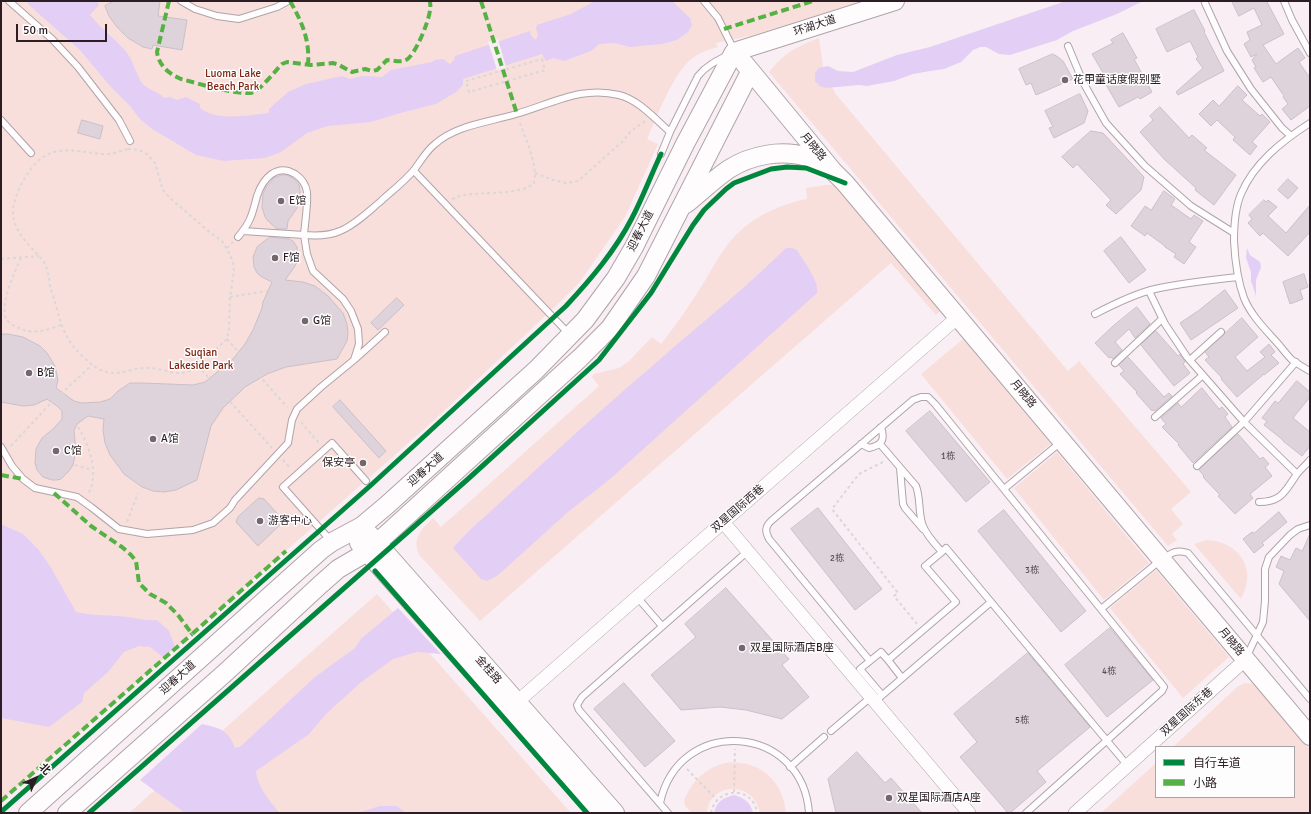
<!DOCTYPE html>
<html>
<head>
<meta charset="utf-8">
<style>
  body { margin:0 }
  #map { position:relative; width:1311px; height:814px; overflow:hidden; background:#f8eef3; font-family:Signika,"Noto Sans SC",sans-serif }
  canvas { display:block }
  .frame { position:absolute; inset:0; border:2px solid #2b1d23; pointer-events:none }
  .legend { position:absolute; left:1155px; top:746px; width:140px; height:52px; box-sizing:border-box; background:#fdfdfd; border:1px solid #a9a3a6; margin:0; padding:5px 7px; list-style:none; font-size:12px; color:#2b1d23 }
  .legend li { display:flex; align-items:center; gap:8px; height:20px }
  .legend b { width:20px; border:1px solid #a9a3a6 }
  .north { position:absolute; left:16px; top:758px; width:40px; height:40px; -webkit-text-stroke:3px #fdfdfd; paint-order:stroke; rotate:45deg; font-size:11px; font-weight:700; line-height:16px; text-align:center; color:#2b1d23 }
  .north::after { content:''; display:block; margin:auto; width:14px; height:18px; background:#2b1d23; clip-path:polygon(50% 0,100% 100%,50% 72%,0 100%) }
  .scale { position:absolute; left:16px; top:24px; width:91px; height:18px; box-sizing:border-box; border:2px solid #2b1d23; border-top:0; padding-left:5px; font-size:12px; line-height:14px; white-space:nowrap; color:#2b1d23; -webkit-text-stroke:3px #fdfdfd; paint-order:stroke }
</style>
</head>
<body>
<div id="map">
<canvas width="1311" height="814"></canvas>
<div class="frame"></div>
<ul class="legend">
<li><b style="height:5px;background:#00873e"></b>自行车道</li>
<li><b style="height:5px;background:#56b145"></b>小路</li>
</ul>
<div class="north">北</div>
<div class="scale">50 m</div>
</div>
<script>
const c = document.querySelector('canvas').getContext('2d');
c.lineJoin = 'round';
function fillPath(path, color) {
  c.fillStyle = color;
  c.fill(path, 'evenodd');
}
function stroke(path, color, width, dash) {
  c.strokeStyle = color;
  c.lineWidth = width;
  c.lineCap = dash ? 'butt' : 'round';
  c.setLineDash(dash || []);
  c.stroke(path);
}
function write(font, color, halo, rows, align = 'center') {
  c.font = font + ' Signika,"Noto Sans SC",sans-serif';
  c.lineWidth = 3;
  c.setLineDash([]);
  c.textBaseline = 'middle';
  c.strokeStyle = halo;
  c.fillStyle = color;
  for (const [text, x, y, turn = 0] of rows) {
    c.save();
    c.translate(x, y);
    c.rotate((+turn || 0) * Math.PI / 180);
    c.textAlign = isNaN(turn) ? turn : align;
    if (halo) c.strokeText(text, 0, 0);
    c.fillText(text, 0, 0);
    c.restore();
  }
}
fillPath(new Path2D(`
  M1,1H863L754,35L716,43L718,47C711,49 704,51 697,55C675,67 658,115 647,139L658,144L625,217L579,283L559,303L431,423L1,802Z
  M819,38L823,66L835,93L1068,371L1079,361L1191,492L1171,509L1183,524L1172,534L1177,540L1168,546L769,72C786,52 794,48 819,38Z
  M826,185H841L941,310L936,315L891,263L480,621L420,556C411,539 421,530 433,518L441,527L599,386L592,377L594,374L619,368L629,361L652,337L661,344C678,323 692,301 706,279C716,262 725,245 739,232C758,214 782,204 807,199L806,188Z
  M963,339L1051,444L1007,479L921,374Z
  M1057,452L1149,563L1104,600L1014,488Z
  M1206,540C1239,541 1258,569 1241,599L1194,544Z
  M1156,570L1229,657L1183,698L1110,608Z
  M377,594L571,813H129Z
  M1245,683L1256,684L1310,749V813H1101L1156,763V797H1294V747H1173L1237,687Z
  M725,763C759,759 783,780 786,813H760C754,780 709,782 707,813H692L685,806L684,800C692,781 705,768 725,763Z`), '#f8dfdc');
fillPath(new Path2D(`
  M27,1H97L99,5L90,15C101,29 116,39 127,53C133,61 137,76 142,83C150,92 157,90 164,98L170,97L177,100L186,97L200,104V108C217,122 249,115 269,113V109L288,92L306,84L342,76L350,79L363,76L382,77L391,70L432,62L435,60L443,59L450,64L454,60L455,56L530,31L531,36L536,40L538,35L536,28L537,25L571,14L595,1H672L690,18L692,25L688,32L677,40L662,44L630,47L615,43L599,44L591,51L564,61L553,58L546,61L542,54L463,79V85L456,92L436,104L404,112L371,122L328,126L307,133L281,152L265,158L224,161L196,155L152,129L140,119L130,106L111,87L80,50L29,5Z
  M1066,1H1143L1117,14L1073,31L1057,40L1010,55L999,54L986,47H980L973,50L961,62L944,69L930,71L913,74L894,81L867,86L859,85L826,88L820,86L815,81V73L819,68L828,66L838,71L853,72L897,55L930,47Z
  M786,248H792L797,250C803,260 820,282 817,293L610,479L568,512L497,576L487,581L481,579L453,548L470,530C532,474 593,416 657,362C700,324 746,288 786,248Z
  M1247,248L1250,255L1260,262L1261,267L1256,280V296L1251,281V272L1246,258Z
  M1,524L23,534L38,549L50,566L76,612C93,616 111,615 129,617C139,619 147,621 157,620L169,631L175,647L163,657L150,647L139,646L124,652L108,672L84,693L82,702L49,727L1,718Z
  M398,608L441,654L417,652L393,659L360,683L326,714L309,734L256,771C257,786 270,802 280,813H185L140,780L202,724C220,728 228,730 235,748L240,747L315,677L355,648L361,639Z
  M734,795C745,798 751,803 753,813H714C717,801 723,798 734,795Z
  M380,806H397L406,813H357Z`), '#e3cef6');
fillPath(new Path2D(`
  M498,39L506,67L497,70L488,42Z`), '#f8eef3');
const building = new Path2D(`
  M114,1H160L158,16L187,20L182,50L153,45L152,49L143,47L128,38L117,27L109,16L105,6Z
  M1232,1H1270L1267,2L1284,34L1263,45L1276,64L1298,48L1305,58L1299,62L1310,78V106L1291,120L1282,109L1288,104L1283,97L1284,96L1271,77L1263,82L1254,68L1256,67L1252,60L1257,54L1251,57L1244,44L1250,40L1247,32L1262,25L1254,8L1239,16Z
  M1194,10L1205,31L1204,32L1224,71L1178,95L1176,92L1203,68L1196,59L1198,57L1190,41L1167,52L1156,29Z
  M1123,33L1137,58L1134,59L1152,92L1140,99L1138,97L1119,107L1106,85L1109,83L1092,54L1113,43L1111,40Z
  M1053,54L1058,57L1063,61L1073,79L1036,95L1031,83L1026,85L1019,69Z
  M1238,86L1247,95L1242,100L1260,116L1262,114L1270,122L1252,142L1257,146L1250,155L1233,140L1235,137L1217,120L1211,126L1199,114L1213,100L1219,106Z
  M1080,94L1088,111L1084,123L1054,138L1049,128L1053,127L1045,111Z
  M1160,107L1189,138L1192,135L1207,148L1204,150L1236,175L1214,205L1195,190L1196,188L1164,159L1140,132L1153,120L1150,116Z
  M82,120L103,126L100,139L78,133Z
  M1091,131L1103,133L1144,177L1141,190L1116,214L1106,205L1111,200L1077,164L1073,168L1062,157Z
  M282,175H287L294,179L299,185L300,190V197L297,208L288,221L287,229H277L268,221L265,217L262,207L263,194L267,186L274,178Z
  M1288,179L1298,188L1288,199L1278,190Z
  M1164,191L1175,199L1171,205L1191,219L1194,215L1203,221L1189,242L1196,247L1184,264L1174,257L1176,254L1165,247V246L1147,233L1145,236L1131,226L1145,206L1151,210Z
  M1264,200L1266,202L1268,200L1277,207L1268,216L1286,233L1310,205V232L1288,256L1263,233L1260,236L1248,223L1252,219L1249,215Z
  M270,237L289,239L293,241L297,247L298,259L295,266L285,280L303,282L315,286L328,296L343,313L347,324L348,333L347,341L337,359L286,367L267,374L245,387L223,408L211,426L197,480L176,490L164,492L153,491L142,487L124,474L110,455L105,443L103,430L104,419L88,416L77,424L74,430L76,452L73,465L69,471L61,479L57,480H52L43,477L37,470L35,463L36,449L42,438L54,428L62,419V411L57,406L47,399L34,405L23,406L1,402V334H8L23,337L40,346L47,353L55,366L58,380L56,388L74,401L82,403L100,402L110,399L118,391L130,383H142L193,385L205,382L232,360L245,344L253,330L262,308L263,302L272,282L262,277L257,273L254,267L253,257L257,247Z
  M1121,237L1146,270L1129,283L1104,251Z
  M1304,274L1308,287L1300,290L1303,299L1290,304L1283,282Z
  M1225,290L1238,308L1191,340L1180,323L1198,311Z
  M397,298L404,305L378,330L371,323Z
  M1137,307L1150,324L1135,338L1129,329L1115,342L1122,350L1113,359L1111,357L1109,358L1095,343L1113,326Z
  M1242,318L1258,337L1235,357L1247,371L1265,357L1260,352L1269,344L1275,352L1271,355L1279,363L1264,375V374L1237,397L1221,379L1222,378L1205,360L1209,357L1205,352Z
  M1156,331L1178,356L1180,354L1185,362L1183,364L1190,373L1174,386L1141,345Z
  M1128,357L1164,397L1169,393L1172,396L1155,411L1153,410L1152,411L1136,393L1137,392L1120,374L1124,371L1119,365Z
  M1297,381L1310,392V397L1293,418L1310,432V446L1302,456L1283,441V440L1264,425L1267,421L1262,418L1275,401L1278,403Z
  M1202,388L1219,409L1222,407L1228,414L1225,417L1232,427L1193,463L1178,445L1179,444L1162,427L1166,424L1161,418L1178,403L1181,407Z
  M340,400L386,451L379,458L333,407Z
  M930,411L990,482L966,502L906,431Z
  M1238,434L1260,459L1263,457L1269,464L1265,467L1272,476L1250,494L1253,498L1235,514L1218,496L1220,495L1203,477L1204,476L1199,470Z
  M259,498L264,499L284,521L258,546L236,522L238,517Z
  M818,508L882,589L855,610L791,529Z
  M1004,510L1086,611L1061,632L978,531Z
  M1279,512L1287,522L1262,543L1264,545L1254,553L1243,539L1252,532L1254,533Z
  M1310,534V621L1279,584L1284,571L1276,567L1281,556L1290,560L1296,548L1302,551Z
  M726,588L789,659L782,665L809,697L782,719L746,710L720,707L681,710L651,675L696,637L685,624Z
  M1110,628L1153,680L1107,717L1065,665Z
  M1028,653L1090,727L1037,771L1046,782L1010,813H1008L960,757L977,742L954,714Z
  M624,683L675,741L645,767L594,709Z
  M857,752L885,783L891,778L922,813H836L828,779Z`);
fillPath(building, '#ded3db');
stroke(building, '#cac0c8', 1);
const lane = new Path2D(`
  M9,1L52,39L78,67L119,120L130,141
  M181,1L195,9L217,16L239,19L277,7L288,1
  M704,1L718,18L734,50
  M1284,1L1292,20L1310,53
  M1205,3L1227,51L1251,89L1282,128L1291,136
  M1068,46L1083,82L1106,123L1145,166L1191,206L1234,233
  M1,120L31,153
  M1310,123C1282,141 1254,163 1241,194C1235,208 1234,226 1234,241C1235,261 1237,279 1244,298C1251,316 1268,332 1280,346C1284,351 1288,356 1292,360C1298,364 1304,368 1310,371
  M661,154L670,132L698,76C706,66 716,61 728,55
  M414,171L569,334
  M238,237C242,232 247,226 250,219C253,212 255,204 257,196C263,178 277,163 295,174C301,178 306,185 307,192C308,204 305,222 304,235C316,236 329,236 340,231C355,225 369,211 381,201C392,191 405,181 414,170C421,161 426,151 435,144C456,125 490,122 516,114C537,108 559,98 580,94C591,92 607,92 619,95C639,100 655,119 670,132
  M1149,291L1165,324L1187,357L1244,422L1297,474
  M1095,314C1114,304 1134,294 1155,289C1182,283 1210,280 1238,277
  M354,360L385,332
  M1190,360L1221,332
  M1115,363L1162,319
  M1155,417L1203,375
  M861,444L869,448C883,445 885,439 881,427
  M880,444L916,486C921,499 918,514 923,526C927,536 935,544 942,552L946,548L1128,766
  M1,447L12,466L23,479L35,488L77,497L91,507L119,529L147,534L193,530L213,523L230,508L235,500L288,443L292,420L297,409L321,387L354,360L359,344L358,329L351,311L343,299L313,271L307,254L304,235L243,231
  M1197,466L1244,422L1296,362
  M900,468L903,504L905,508L923,529
  M1004,489L1061,442
  M1259,502C1282,502 1285,491 1297,474C1301,469 1306,465 1310,460
  M331,541L283,487L332,443L366,481
  M637,597L662,626
  M1101,609L1162,559C1172,553 1176,549 1188,553L1310,699
  M1246,658L1263,622L1265,601V569L1269,557L1290,535L1298,529L1310,525
  M888,660L902,678
  M870,661L769,539C765,531 765,527 771,521L913,400L921,397H928L935,404L1164,687L1162,691L1026,813
  M882,695L860,669L881,652L888,660L956,602L925,566L942,552
  M879,698L991,602
  M831,731L871,697
  M790,767L824,737
  M660,803C679,714 803,724 809,813
  M668,813L579,710L577,705L582,697L748,551`);
const street = new Path2D(`
  M723,522L969,813
  M517,702L958,317
  M1075,813L1246,659`);
const secondary = new Path2D(`
  M734,52L895,1
  M744,63L833,171L845,183L1310,736
  M686,204C700,193 714,179 729,169C751,155 782,149 807,157C813,159 820,164 826,167
  M369,534L615,813
  M359,543L598,813
  M28,813L321,550L332,542L362,526L387,505L536,370L585,320L616,278L634,247L685,144L734,52
  M67,813L226,672L321,584L338,569L367,552L377,543L580,358L610,328L646,276L750,72`);
stroke(lane, '#afa4a9', 8);
stroke(street, '#afa4a9', 14);
stroke(secondary, '#afa4a9', 20);
stroke(new Path2D(`
  M542,59L545,70L469,92L466,81Z
  M128,149L139,150L147,154L155,163L163,190L170,198L207,230L222,241L228,251L233,262L234,271L230,297L229,330L227,339L198,366C179,380 169,369 149,368C130,367 117,379 99,369C92,366 88,361 82,356C67,341 62,329 57,309C55,301 52,293 50,286C49,277 48,270 44,262C42,259 39,256 36,253C26,242 15,231 13,215C12,198 26,172 38,161C57,144 79,152 102,154C111,155 120,151 128,149Z
  M535,173L553,180L566,183L578,181L623,141L631,131L645,121
  M452,199C456,198 460,195 464,195C481,192 523,195 534,183C538,164 526,141 520,123
  M227,248L233,242
  M21,258C14,273 0,304 6,319C9,323 14,326 19,328C32,335 48,330 61,325
  M1,259L39,256
  M230,297L267,291
  M227,339L287,407
  M198,366L272,448
  M301,422L319,443
  M78,427C89,445 100,474 88,494
  M11,446L50,404L92,365
  M283,460L291,469
  M883,462L859,474L832,509L898,593L894,596L917,624
  M75,465L92,470
  M127,522L138,493
  M687,769L717,800
  M734,792L735,749
  M711,813C716,786 754,786 757,813`), '#dad7d9', 2, [3, 3]);
stroke(lane, '#fefcfd', 6);
stroke(street, '#fefcfd', 13);
stroke(secondary, '#fefcfd', 18);
stroke(new Path2D(`
  M169,1L157,52C159,66 169,74 181,79C197,83 241,97 254,92C260,90 276,70 282,64L287,62L311,65L333,63L339,65L352,72L365,69L372,71L377,70L387,60C393,60 400,63 406,60C415,56 429,21 430,10C431,7 430,4 430,1
  M290,1C302,22 310,40 308,65
  M481,1L517,114
  M724,29L813,1
  M1,475L23,479
  M54,493L91,526L122,547L131,555L136,561L139,583L150,594L166,603L178,615L192,634L286,551
  M1,801L192,634`), '#56b145', 4, [8, 4]);
stroke(new Path2D(`
  M375,571L587,813
  M1,812L370,486L566,306C591,279 615,251 632,218C643,197 651,175 661,154
  M89,813L468,479L599,360L651,293L693,225L704,210L726,189L734,183L771,169L787,167L806,168L845,183`), '#00873e', 5);
for (const [x, y, r, color] of [
  [1065,80,4,"#73666c"],
  [281,201,4,"#73666c"],
  [275,258,4,"#73666c"],
  [305,321,4,"#73666c"],
  [29,373,4,"#73666c"],
  [153,439,4,"#73666c"],
  [56,451,4,"#73666c"],
  [363,463,4,"#73666c"],
  [260,521,4,"#73666c"],
  [742,648,4,"#73666c"],
  [889,798,4,"#73666c"]
]) {
  const dot = new Path2D();
  dot.arc(x, y, r, 0, 2 * Math.PI);
  c.fillStyle = color;
  c.fill(dot);
  stroke(dot, '#fdfdfd', 1.5);
}
write('9px', '#584a51', null, [
  ["1栋",948,457],
  ["2栋",837,559],
  ["3栋",1032,571],
  ["4栋",1109,672],
  ["5栋",1022,721]
]);
write('11px', '#2b1d23', '#fdfdfd', [
  ["环湖大道",815,26,-18],
  ["月晓路",813,147,50],
  ["迎春大道",641,231,-63],
  ["月晓路",1023,394,50],
  ["迎春大道",426,470,-42],
  ["双星国际西巷",738,509,-41],
  ["月晓路",1231,642,50],
  ["金桂路",488,670,49],
  ["迎春大道",178,678,-42],
  ["双星国际东巷",1187,712,-42]
]);
write('11px', '#802311', '#fdfdfd', [
  ["Luoma Lake",233,74],
  ["Beach Park",233,87],
  ["Suqian",201,353],
  ["Lakeside Park",201,366]
]);
write('11px', '#2b1d23', '#fdfdfd', [
  ["花甲童话度假别墅",1073,80],
  ["E馆",289,201],
  ["F馆",283,258],
  ["G馆",313,321],
  ["B馆",37,373],
  ["A馆",161,439],
  ["C馆",64,451],
  ["保安亭",355,463,"right"],
  ["游客中心",268,521],
  ["双星国际酒店B座",750,648],
  ["双星国际酒店A座",897,798]
], 'left');
</script>
</body>
</html>
